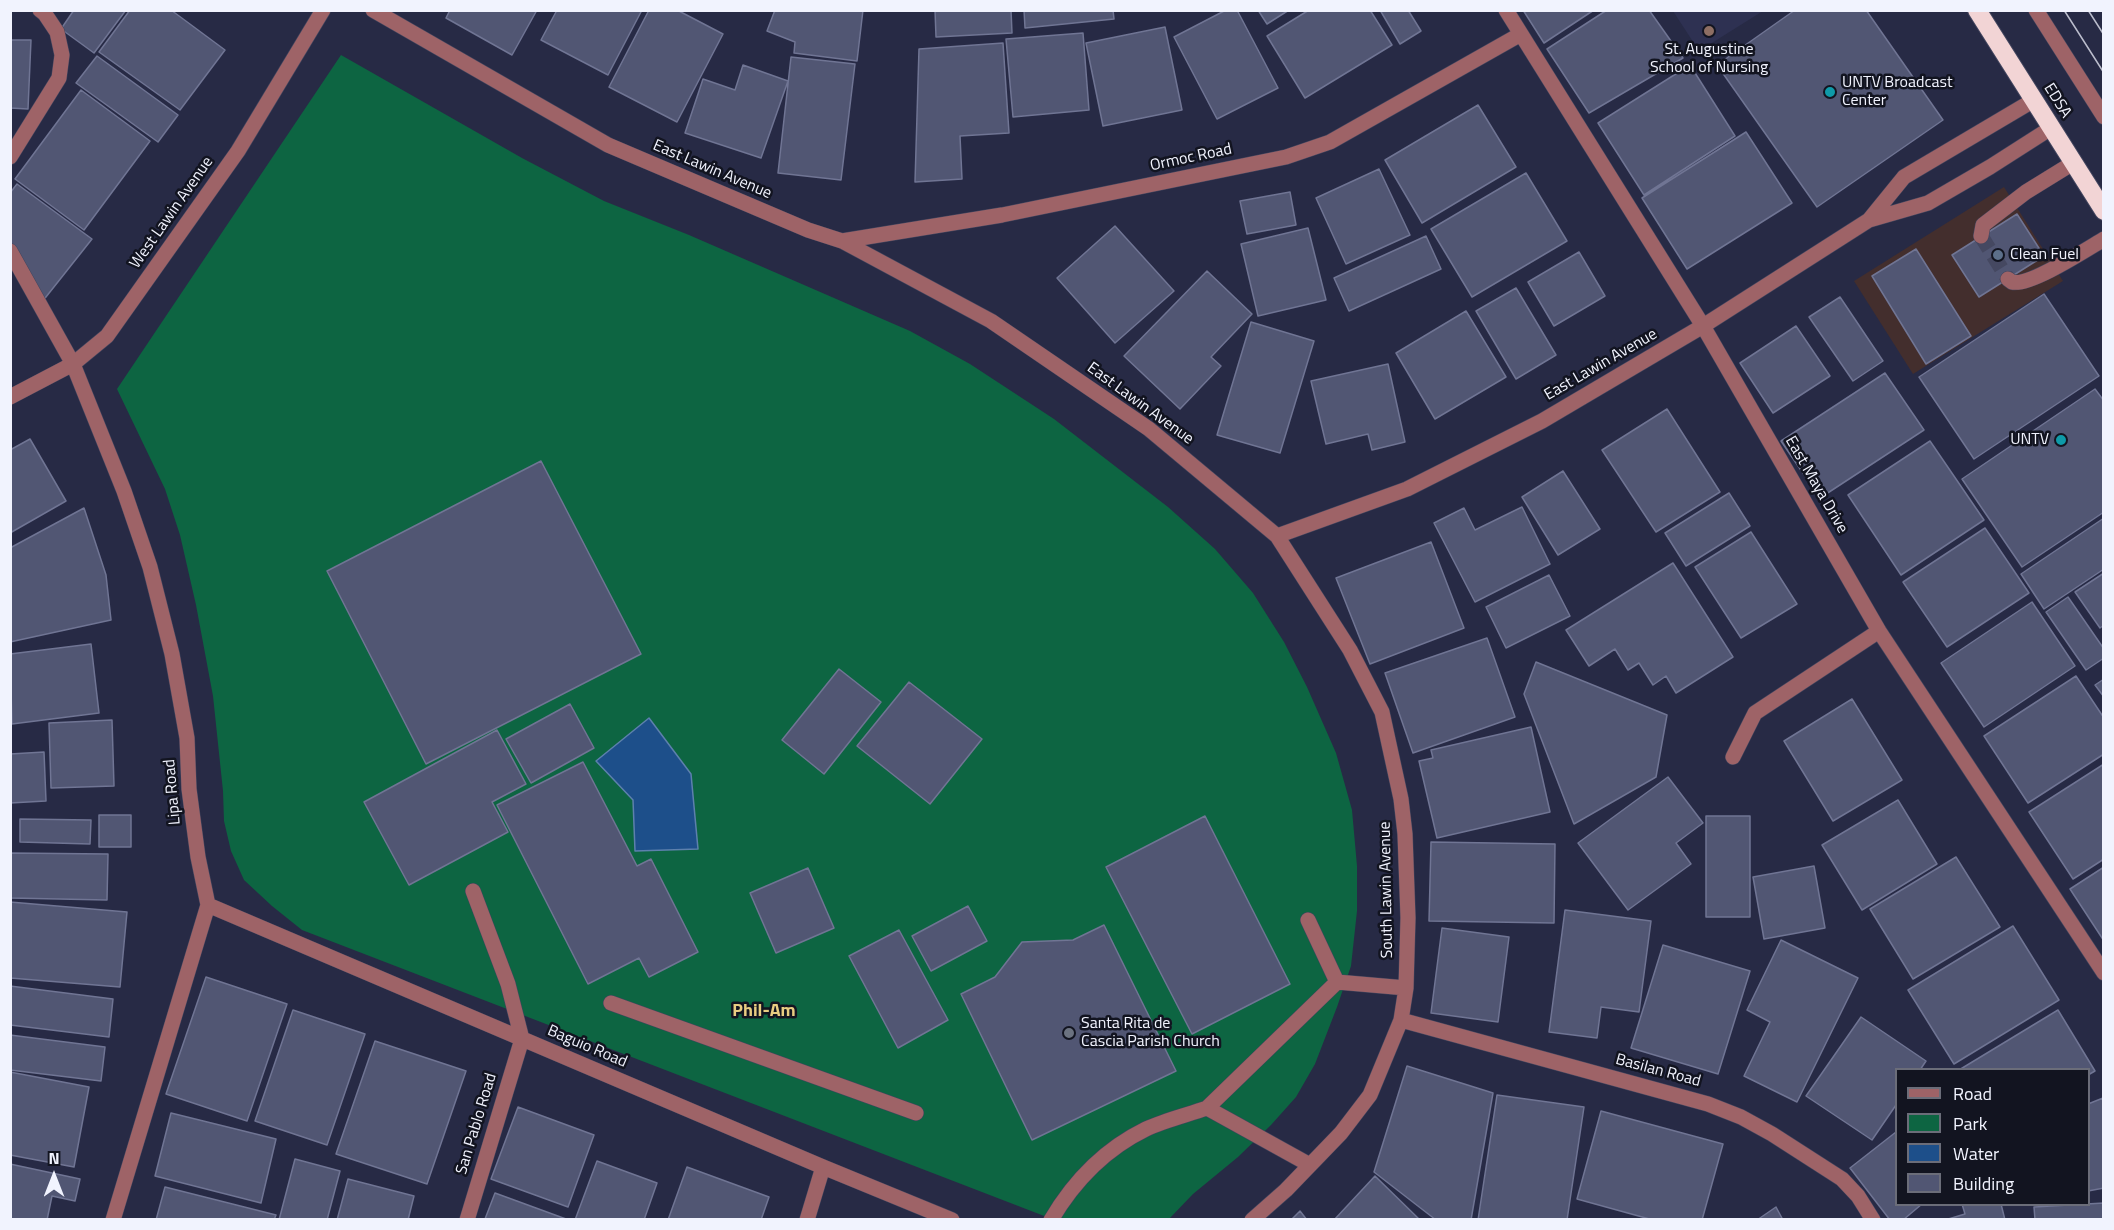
<!DOCTYPE html>
<html>
<head>
<meta charset="utf-8">
<style>
  body { margin:0 }
  #map { position:relative; width:2114px; height:1230px; overflow:hidden; background:#272a45; font-family:"Titillium Web",sans-serif }
  canvas { display:block }
  .frame { position:absolute; inset:0; border:12px solid #f1f3fe; pointer-events:none }
  .legend { position:absolute; left:1895px; top:1068px; width:195px; height:138px; box-sizing:border-box; background:#121420; border:2px solid #6b6d79; margin:0; padding:8px 10px; list-style:none; font-size:18px; color:#f1f3fe }
  .legend li { display:flex; align-items:center; gap:12px; height:30px }
  .legend b { width:30px; border:2px solid #6b6d79 }
  .north { position:absolute; left:24px; top:1146px; width:60px; height:60px; -webkit-text-stroke:4px #121420; paint-order:stroke; rotate:0deg; font-size:16px; font-weight:700; line-height:24px; text-align:center; color:#f1f3fe }
  .north::after { content:''; display:block; margin:auto; width:21px; height:27px; background:#f1f3fe; clip-path:polygon(50% 0,100% 100%,50% 72%,0 100%) }
</style>
</head>
<body>
<div id="map">
<canvas width="2114" height="1230"></canvas>
<div class="frame"></div>
<ul class="legend">
<li><b style="height:8px;background:#9e6367"></b>Road</li>
<li><b style="height:16px;background:#0d6542"></b>Park</li>
<li><b style="height:16px;background:#1d4f8a"></b>Water</li>
<li><b style="height:16px;background:#515673"></b>Building</li>
</ul>
<div class="north">N</div>
</div>
<script>
const c = document.querySelector('canvas').getContext('2d');
c.lineJoin = 'round';
function fillPath(path, color) {
  c.fillStyle = color;
  c.fill(path, 'evenodd');
}
function stroke(path, color, width, dash) {
  c.strokeStyle = color;
  c.lineWidth = width;
  c.lineCap = dash ? 'butt' : 'round';
  c.setLineDash(dash || []);
  c.stroke(path);
}
function write(font, color, halo, rows, align = 'center') {
  c.font = font + ' "Titillium Web",sans-serif';
  c.lineWidth = 5;
  c.setLineDash([]);
  c.textBaseline = 'middle';
  c.strokeStyle = halo;
  c.fillStyle = color;
  for (const [text, x, y, turn = 0] of rows) {
    c.save();
    c.translate(x, y);
    c.rotate((+turn || 0) * Math.PI / 180);
    c.textAlign = isNaN(turn) ? turn : align;
    if (halo) c.strokeText(text, 0, 0);
    c.fillText(text, 0, 0);
    c.restore();
  }
}
fillPath(new Path2D(`
  M2004,187L2063,281L1913,374L1854,281Z`), '#432e2d');
fillPath(new Path2D(`
  M1673,11H1763L1699,51Z`), '#2e3152');
fillPath(new Path2D(`
  M341,55L522,158L604,201L689,235L910,331L970,364L1054,419L1168,507L1215,549L1253,593L1284,642L1307,687L1336,753L1352,810L1357,866V911L1351,966L1337,1007L1315,1064L1296,1097L1271,1125L1238,1157L1193,1194L1169,1219H1052L302,930L272,906L244,880L231,851L224,821L223,791L213,696L196,605L180,535L165,489L117,389Z`), '#0d6542');
const water = new Path2D(`
  M649,718L691,774L698,849L635,851L633,800L596,761Z`);
fillPath(water, '#1d4f8a');
stroke(water, '#5d80ad', 1.5);
const building = new Path2D(`
  M74,10H126L94,53L61,29Z
  M130,10H171L225,50L180,110L99,52Z
  M450,10H537L512,55L446,18Z
  M557,10H642L608,75L541,40Z
  M649,10H677L723,34L677,122L609,87Z
  M775,10H863L857,61L794,53L795,42L767,31Z
  M935,10H1011L1012,33L936,37Z
  M1024,10H1113L1114,19L1025,28Z
  M1226,10H1237L1278,88L1217,119L1174,37Z
  M1258,10H1289L1267,24Z
  M1309,10H1370L1392,45L1305,98L1267,36Z
  M1380,10H1408L1421,31L1400,44Z
  M1523,10H1594L1544,43Z
  M1607,10H1649L1683,58L1589,113L1547,49Z
  M1795,10H1866L1943,120L1817,207L1717,65Z
  M1165,27L1182,110L1103,126L1086,43Z
  M1083,33L1089,110L1013,117L1006,39Z
  M10,40H31L28,109L10,108Z
  M1003,43L1009,133L960,136L962,179L915,182L919,49Z
  M97,56L178,115L158,142L76,83Z
  M791,57L855,64L841,180L778,173Z
  M743,65L788,81L761,158L685,133L703,79L735,90Z
  M1690,65L1735,136L1644,195L1598,123Z
  M81,90L150,141L84,230L15,179Z
  M1478,105L1516,167L1422,223L1385,160Z
  M1746,132L1792,203L1687,269L1642,198Z
  M1379,169L1410,235L1346,264L1316,198Z
  M1526,173L1567,241L1472,297L1431,229Z
  M17,184L92,239L42,302L10,243V193Z
  M1290,192L1296,225L1247,234L1240,201Z
  M2017,214L2044,256L1979,297L1952,255Z
  M1115,226L1174,291L1115,343L1057,278Z
  M1308,228L1326,300L1258,316L1241,244Z
  M1426,236L1441,269L1349,311L1334,278Z
  M1916,249L1971,336L1926,364L1872,276Z
  M1579,252L1605,296L1554,326L1528,282Z
  M1207,271L1252,314L1211,357L1221,366L1180,409L1124,356Z
  M1516,288L1556,355L1516,379L1476,311Z
  M2044,294L2099,376L1974,459L1919,377Z
  M1840,297L1883,361L1853,381L1809,317Z
  M1466,311L1506,377L1435,419L1396,353Z
  M1251,322L1314,341L1280,453L1217,435Z
  M1796,326L1830,376L1773,413L1740,363Z
  M1388,364L1405,442L1372,450L1368,434L1326,444L1311,381Z
  M1885,373L1924,430L1820,498L1781,441Z
  M2095,389L2104,401V512L2022,567L1962,479Z
  M1667,409L1720,492L1656,532L1602,450Z
  M30,439L66,501L10,533V450Z
  M1930,441L1984,520L1901,575L1848,495Z
  M541,461L641,654L426,764L327,571Z
  M1563,471L1600,529L1558,555L1522,497Z
  M1729,493L1750,526L1686,566L1665,533Z
  M1522,507L1550,564L1475,602L1434,523L1464,508L1475,530Z
  M84,508L106,575L111,620L10,642V548Z
  M2104,518V569L2044,609L2021,574Z
  M1985,528L2029,593L1947,647L1903,582Z
  M1751,532L1797,604L1741,638L1695,567Z
  M1431,542L1464,628L1370,664L1336,578Z
  M1673,563L1733,657L1676,693L1666,676L1653,685L1639,663L1628,670L1615,649L1589,666L1566,630Z
  M2104,573V625L2100,628L2075,592Z
  M1549,575L1570,616L1506,648L1486,607Z
  M2068,597L2104,649V658L2086,670L2046,612Z
  M2032,602L2075,666L1984,727L1941,663Z
  M1487,638L1515,717L1413,753L1385,673Z
  M91,644L99,713L12,724L10,654Z
  M1536,662L1667,715L1656,777L1574,824L1524,694Z
  M839,669L881,702L824,774L782,740Z
  M2076,676L2104,718V754L2028,803L1984,736Z
  M2104,679V697L2095,685Z
  M909,682L982,739L930,804L857,746Z
  M1852,699L1902,780L1833,821L1784,741Z
  M570,704L594,748L531,783L506,739Z
  M112,720L114,786L51,788L49,723Z
  M1531,727L1550,812L1437,838L1419,761L1433,758L1431,750Z
  M497,730L526,784L492,802L508,832L409,885L364,802Z
  M44,752L46,801L10,803V754Z
  M583,762L637,866L651,859L698,952L649,977L639,958L588,984L497,805Z
  M2104,764V859L2073,879L2029,812Z
  M1668,777L1703,823L1676,843L1691,864L1628,910L1578,843Z
  M1898,800L1937,864L1862,910L1822,845Z
  M99,815H131V847H99Z
  M1205,816L1290,984L1192,1034L1106,867Z
  M1706,816H1750V917H1706Z
  M20,819L91,820L90,844L20,842Z
  M1431,842L1555,844L1554,923L1429,921Z
  M10,853L108,854L107,900L10,898Z
  M1956,857L2000,927L1913,979L1870,909Z
  M1814,866L1825,928L1764,939L1753,877Z
  M2104,867V941L2070,889Z
  M808,868L834,928L776,953L750,893Z
  M10,902L127,912L120,987L10,978Z
  M968,906L987,941L931,971L912,936Z
  M1565,910L1651,921L1639,1012L1601,1007L1597,1038L1549,1032Z
  M1104,925L1176,1071L1032,1140L961,994L995,977L1022,942L1073,940Z
  M2013,926L2059,1000L1954,1064L1908,990Z
  M1442,928L1509,937L1498,1022L1431,1013Z
  M899,930L948,1020L898,1048L849,956Z
  M1781,940L1858,978L1797,1102L1744,1076L1770,1022L1747,1010Z
  M1663,945L1750,971L1718,1074L1631,1048Z
  M206,977L287,1004L247,1121L166,1094Z
  M10,986L113,999L109,1037L10,1025Z
  M293,1010L365,1034L327,1145L255,1121Z
  M2058,1010L2095,1071L2088,1075V1070H1959Z
  M1861,1017L1926,1061L1920,1070H1896V1105L1872,1140L1806,1096Z
  M10,1035L105,1047L101,1081L10,1070Z
  M375,1041L466,1071L427,1184L336,1154Z
  M1407,1066L1493,1093L1471,1220H1436L1374,1172Z
  M10,1072L89,1087L74,1167L10,1155Z
  M1497,1095L1584,1107L1567,1220H1478Z
  M2103,1098L2104,1188L2088,1191V1104Z
  M518,1107L594,1135L568,1207L491,1179Z
  M1601,1111L1723,1144L1702,1220H1653L1577,1199Z
  M171,1113L276,1139L261,1203L155,1176Z
  M1896,1132V1204H1922L1903,1220H1890L1850,1168Z
  M295,1159L340,1171L327,1220H279Z
  M597,1161L657,1183L644,1220H575Z
  M10,1164L80,1179L75,1201L52,1196L47,1220H10Z
  M687,1167L769,1197L761,1220H668Z
  M1375,1176L1420,1220H1334Z
  M348,1179L414,1196L408,1220H337Z
  M165,1187L276,1215L274,1220H156Z
  M495,1193L566,1219V1220L485,1219Z
  M2104,1203V1220H2035L2034,1207Z
  M1962,1204H2001L2005,1220H1945L1965,1214Z
  M1776,1207L1783,1220H1757Z
  M1300,1211L1307,1220H1291Z`);
fillPath(building, '#515673');
stroke(building, '#707594', 1.5);
stroke(new Path2D(`
  M1981,236L2008,279`), '#454861', 15, [15, 8]);
const minor = new Path2D(`
  M373,10L608,145L808,230L842,241L991,321L1149,429L1277,536L1350,650L1382,712L1401,799L1405,834L1408,918L1406,988L1401,1020L1370,1095L1341,1133L1286,1190L1252,1220
  M1506,10L1703,326L1879,631L2104,973
  M2036,10L2104,117
  M10,157L59,78L62,55L57,32L45,14L40,10
  M1869,220L1904,177L2034,100
  M1981,236L1983,225L2026,192L2073,163
  M842,241L1002,215L1286,157L1330,142L1521,34
  M10,251L73,364L124,491L150,567L172,654L187,738L189,789L198,857L208,905L113,1220
  M2008,279L2012,282C2029,287 2087,249 2104,239
  M10,397L73,364L107,336L238,151L323,10
  M1277,536L1407,489L1542,421L1703,326L1869,220L1928,203L1990,167L2051,128
  M1733,757L1755,713L1879,631
  M208,905L823,1167L952,1220
  M1337,982L1406,988
  M611,1003L916,1113
  M1401,1020L1708,1104L1741,1117L1772,1134L1842,1179L1858,1196L1873,1220
  M1207,1108L1337,982L1308,920
  M467,1220L522,1039L508,984L473,891
  M807,1220L823,1167
  M1051,1220C1074,1181 1105,1149 1146,1129C1165,1120 1187,1115 1207,1108L1310,1165`);
const highway = new Path2D(`
  M1977,10L2104,211`);
stroke(minor, '#43465f', 16);
stroke(highway, '#43465f', 20);
stroke(minor, '#9e6367', 15);
stroke(highway, '#f2d4d5', 18);
stroke(new Path2D(`
  M2064,10L2104,73
  M2088,10L2104,35`), '#bbbdcc', 1.5);
for (const [x, y, r, color] of [
  [1709,31,6,"#8d6e63"],
  [1830,92,6,"#0f9aa8"],
  [1998,255,6,"#5c6f8a"],
  [2061,440,6,"#0f9aa8"],
  [1069,1033,6,"#6b7280"]
]) {
  const dot = new Path2D();
  dot.arc(x, y, r, 0, 2 * Math.PI);
  c.fillStyle = color;
  c.fill(dot);
  stroke(dot, '#121420', 2);
}
write('16px', '#f1f3fe', '#121420', [
  ["St. Augustine",1709,50,"center"],
  ["School of Nursing",1709,68,"center"],
  ["UNTV Broadcast",1842,83],
  ["Center",1842,101],
  ["Clean Fuel",2010,255],
  ["UNTV",2049,440,"right"],
  ["Santa Rita de",1081,1024],
  ["Cascia Parish Church",1081,1042]
], 'left');
write('16px', '#f1f3fe', '#121420', [
  ["EDSA",2057,101,58],
  ["Ormoc Road",1191,158,-12],
  ["East Lawin Avenue",712,170,23],
  ["West Lawin Avenue",172,213,-55],
  ["East Lawin Avenue",1601,365,-30],
  ["East Lawin Avenue",1140,404,36],
  ["East Maya Drive",1816,485,60],
  ["Lipa Road",173,792,-95],
  ["South Lawin Avenue",1387,890,-91],
  ["Baguio Road",587,1047,23],
  ["Basilan Road",1658,1071,15],
  ["San Pablo Road",477,1124,-73]
]);
write('bold 18px', '#e8cd81', '#121420', [
  ["Phil-Am",764,1012]
]);
</script>
</body>
</html>
